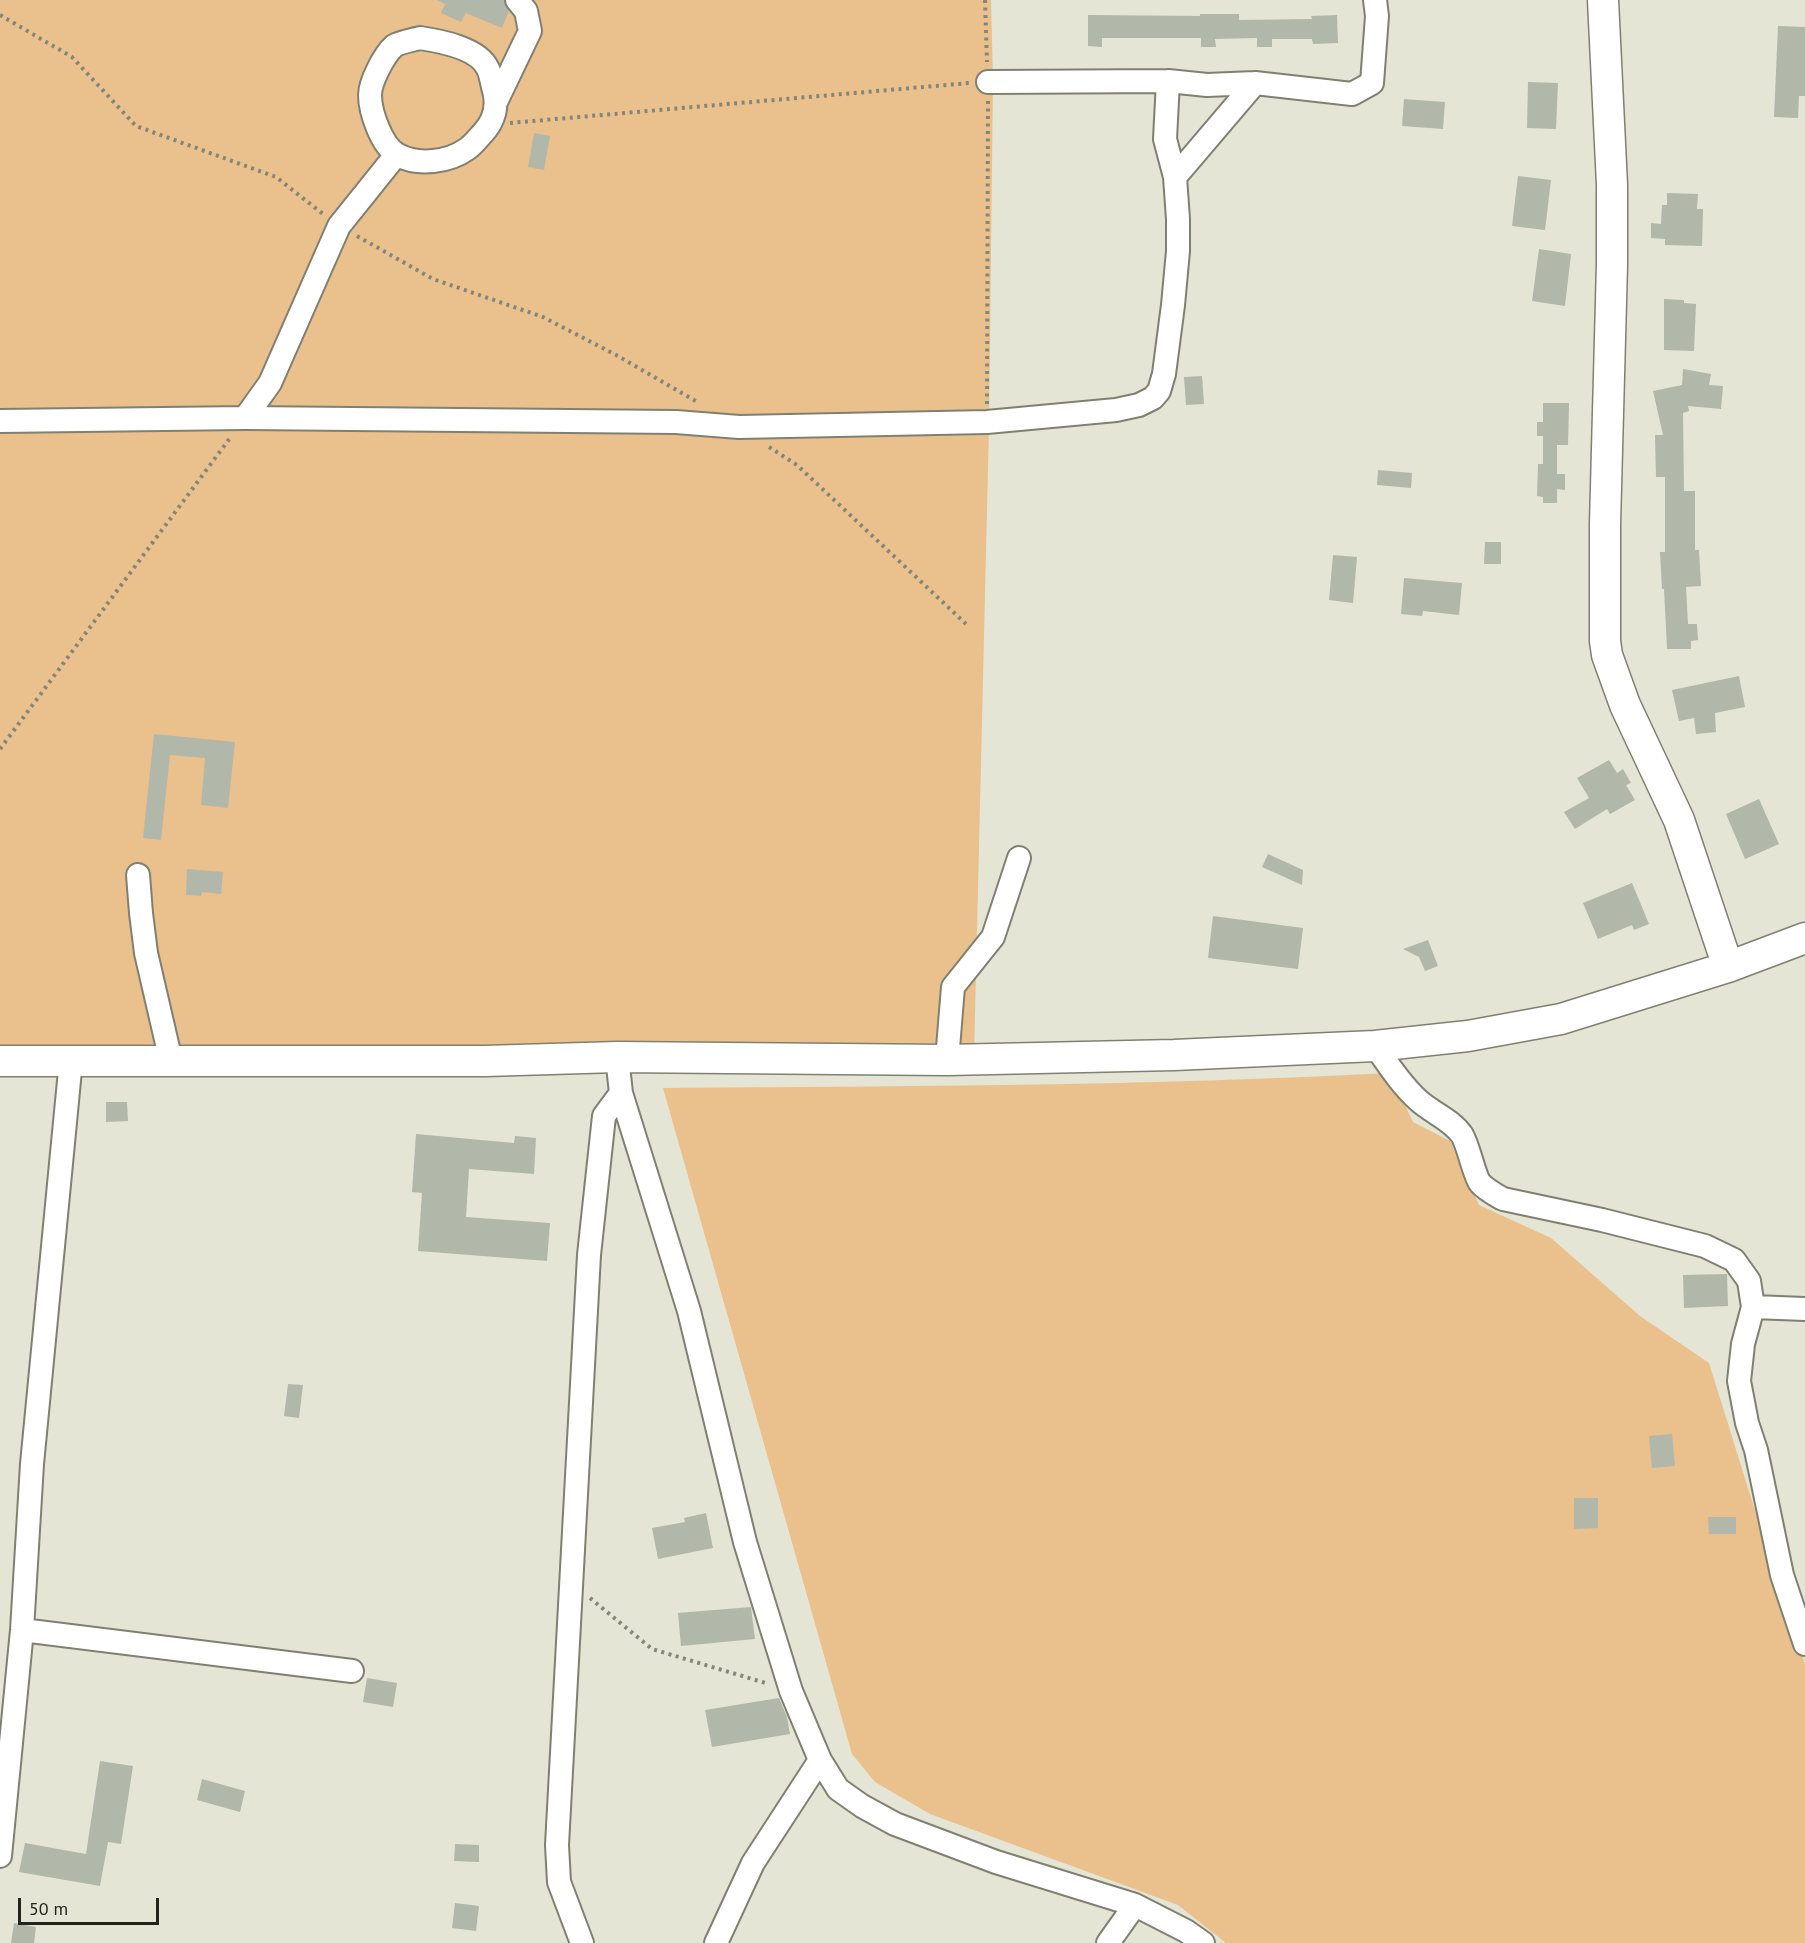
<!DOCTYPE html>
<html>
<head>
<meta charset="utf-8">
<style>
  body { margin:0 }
  #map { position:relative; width:1805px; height:1943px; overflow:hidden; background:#e4e5d5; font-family:"PT Sans",sans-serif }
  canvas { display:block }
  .scale { position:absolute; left:18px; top:1898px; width:141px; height:27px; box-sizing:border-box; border:3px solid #23231d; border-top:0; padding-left:8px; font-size:18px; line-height:21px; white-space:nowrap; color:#23231d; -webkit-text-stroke:4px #e4e5d5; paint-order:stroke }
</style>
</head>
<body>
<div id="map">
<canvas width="1805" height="1943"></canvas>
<div class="scale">50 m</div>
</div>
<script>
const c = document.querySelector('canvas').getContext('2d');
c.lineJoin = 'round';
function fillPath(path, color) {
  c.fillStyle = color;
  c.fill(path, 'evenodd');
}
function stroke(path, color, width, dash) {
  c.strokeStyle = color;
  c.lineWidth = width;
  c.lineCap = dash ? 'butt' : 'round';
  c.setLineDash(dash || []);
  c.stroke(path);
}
fillPath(new Path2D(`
  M0,0H991L993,80L989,426L974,1057L0,1058Z
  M1390,1073L1413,1122L1450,1141L1479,1205L1551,1238L1640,1316L1709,1363L1787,1613L1805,1664V1943H1226L1178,1905L930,1814L875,1782L852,1754L663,1088C905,1086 1148,1086 1390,1073Z`), '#eac08c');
fillPath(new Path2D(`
  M437,0H504L509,11L502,28L466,13L461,22L441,13L445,4Z
  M1200,14H1239V20L1312,19L1311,16L1337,15L1338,43L1313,44L1312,39H1272V47H1257V38L1215,39L1216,47H1201V38H1102V47L1088,46V15L1200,16Z
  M1778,26L1805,27V96H1799L1798,118L1774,117Z
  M1528,82L1558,83L1556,129L1527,128Z
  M1404,99L1445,102L1443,129L1402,126Z
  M534,133L550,136L544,170L528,167Z
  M1518,176L1551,180L1545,230L1512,226Z
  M1667,193L1698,194L1697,209H1703L1702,246L1665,245V239L1651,238V223L1661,224L1662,205H1667Z
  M1539,249L1571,254L1565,306L1532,301Z
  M1664,299L1684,300V303L1696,304L1694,351L1664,350Z
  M1683,369L1711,374L1709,385L1723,386L1721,409L1688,406L1689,411L1683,413L1684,491H1695V550H1699L1701,586L1686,587L1688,624H1697L1698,640L1691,641V649H1667L1664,589H1662L1660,552H1665V477H1656L1655,435H1663L1653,391L1682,385Z
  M1202,376L1204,404L1186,405L1184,377Z
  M1543,403H1569L1568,445H1557V474H1565V490L1557,489V503H1543V497L1537,496L1538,464H1543V436H1537V422H1543Z
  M1378,470L1412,473L1411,488L1377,485Z
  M1485,542H1501V564H1484Z
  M1333,555L1357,557L1353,603L1329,600Z
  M1404,578L1462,583L1459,615L1423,611L1422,616L1401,614Z
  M1739,676L1745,707L1715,713L1716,732L1696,734L1694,718L1679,721L1672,690Z
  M154,734L235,742L228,808L201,805L205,758L170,755L161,840L143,838Z
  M1609,760L1617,773L1623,769L1631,783L1626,785L1635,800L1610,814L1607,809L1575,829L1564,812L1589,798L1577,778Z
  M1759,799L1779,844L1745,859L1726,814Z
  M1268,854L1303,870L1302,885L1262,867Z
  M187,869L223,872L221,894L202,892L201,896L186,895Z
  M1632,883L1649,924L1634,930L1632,925L1598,939L1583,903Z
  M1213,916L1303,928L1298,969L1208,958Z
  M1428,940L1438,966L1425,971L1419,957L1403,949Z
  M106,1102H127L128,1121L106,1122Z
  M416,1134L514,1143L515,1136L536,1138L534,1174L469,1169L466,1217L550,1223L547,1261L418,1251L422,1193L412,1192Z
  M1727,1274L1728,1306L1684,1308L1683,1275Z
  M288,1384L303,1385L299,1418L284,1416Z
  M1672,1434L1675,1466L1652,1468L1649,1436Z
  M1574,1498H1598V1528L1574,1529Z
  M706,1513L713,1548L658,1559L652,1528L685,1522L684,1518Z
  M1708,1517H1736V1534H1709Z
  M751,1607L755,1639L681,1646L678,1613Z
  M367,1678L397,1683L393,1707L363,1702Z
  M779,1698L787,1717L790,1734L712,1747L705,1710Z
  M100,1761L133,1766L121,1844L108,1842L100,1886L19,1872L25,1843L86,1854Z
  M202,1779L245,1791L240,1812L197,1800Z
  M455,1844L479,1845V1862L454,1861Z
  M455,1903L479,1906L476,1931L452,1928Z
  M14,1923L36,1927L34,1943H11Z`), '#b1b8a9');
const minor = new Path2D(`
  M420,38C440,41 479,48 488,69C491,75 492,84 494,91C498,106 494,121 483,133C478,138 473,145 467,149C449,162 418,166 398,155C382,147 370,112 370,95C370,82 384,55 394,46C400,42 413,40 420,38Z
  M988,82L1168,81L1207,85L1255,83L1352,94L1372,83L1377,16L1375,0
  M496,102L530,31L526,11L517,0
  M1175,177L1255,83
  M245,418L270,383L339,226L396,155
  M0,421L245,418L676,422L739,427L987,422L1116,410L1139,405L1153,398L1159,391L1164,374L1173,305L1178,251V219L1175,177L1165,139L1168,81
  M138,875L141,913L146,953L171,1061
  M1375,1046C1388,1064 1401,1085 1418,1100C1432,1113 1451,1119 1462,1135C1469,1147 1474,1175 1480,1183C1486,1190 1496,1195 1503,1199L1602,1220L1705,1246L1734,1260L1749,1281L1753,1307L1743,1344L1739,1381L1747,1423L1756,1450L1782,1575L1805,1644
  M617,1057L621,1093L689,1311L745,1542L791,1691L820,1760L838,1789L862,1806L895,1824L996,1862L1135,1905L1186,1931L1203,1943
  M947,1060L953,987L993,937L1019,858
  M1753,1307L1805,1309
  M22,1630L352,1671
  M0,1856L22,1630L32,1464L71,1060
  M582,1943L559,1882L557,1845L589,1255L604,1116L621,1093
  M716,1943L753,1863L820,1760
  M1108,1943L1135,1905`);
const major = new Path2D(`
  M1603,0L1612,185V264L1605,524V641L1607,655L1625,705L1679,820L1728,967
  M0,1061H485L617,1057L947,1060L1174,1055L1375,1046L1468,1036L1561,1019L1728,967L1805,938`);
stroke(minor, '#7f8071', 26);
stroke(major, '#7f8071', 33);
stroke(new Path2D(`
  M985,0L987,62
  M0,15L72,57L136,126L276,177L323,214
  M510,123L969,83
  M357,236L433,279L543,317L618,356L699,403
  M987,404L988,100
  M769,447L797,465L966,624
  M0,749L230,438
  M590,1598L652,1649L769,1684`), '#85867a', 4, [3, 4.5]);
stroke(minor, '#fff', 22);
stroke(major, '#fff', 30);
</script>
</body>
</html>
